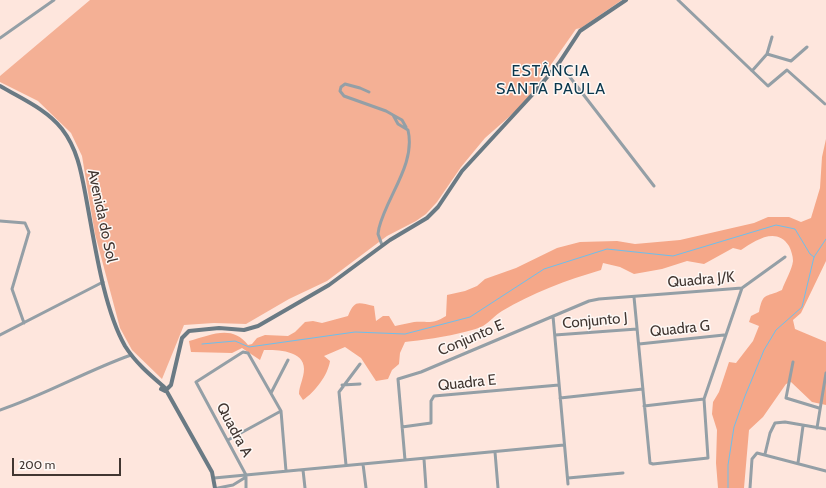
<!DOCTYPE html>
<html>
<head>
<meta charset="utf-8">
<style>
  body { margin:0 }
  #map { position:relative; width:826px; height:488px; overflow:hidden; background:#fee6dd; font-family:Cabin,sans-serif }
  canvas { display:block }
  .scale { position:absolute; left:12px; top:458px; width:109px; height:18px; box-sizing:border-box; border:2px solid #413631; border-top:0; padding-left:5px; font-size:12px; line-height:14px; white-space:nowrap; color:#413631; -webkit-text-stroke:3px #fef8f5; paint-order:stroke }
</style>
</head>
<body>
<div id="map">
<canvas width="826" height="488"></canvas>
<div class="scale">200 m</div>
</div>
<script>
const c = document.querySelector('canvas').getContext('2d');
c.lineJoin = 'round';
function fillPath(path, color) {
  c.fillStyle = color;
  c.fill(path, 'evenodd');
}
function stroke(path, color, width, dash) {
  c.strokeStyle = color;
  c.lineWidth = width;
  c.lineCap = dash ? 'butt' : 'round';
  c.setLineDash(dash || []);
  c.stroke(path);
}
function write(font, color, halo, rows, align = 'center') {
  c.font = font + ' Cabin,sans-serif';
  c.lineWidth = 3;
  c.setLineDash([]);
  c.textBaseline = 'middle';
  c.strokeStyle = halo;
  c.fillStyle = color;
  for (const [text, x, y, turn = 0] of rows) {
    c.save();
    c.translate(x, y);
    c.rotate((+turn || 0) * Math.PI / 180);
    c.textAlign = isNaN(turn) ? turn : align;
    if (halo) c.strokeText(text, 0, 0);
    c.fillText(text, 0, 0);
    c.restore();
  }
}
fillPath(new Path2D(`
  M90,0H622L581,28L576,29L529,96L518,109L485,138L461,167L437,202L426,214L416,221L387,236L327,281L289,299L246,324L214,323L184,325L162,379L132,350L120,328L95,234L82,156L71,133L38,101L0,82V76Z`), '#f4b095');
fillPath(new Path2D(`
  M826,139V261L801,313L793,320L795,329L826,342V405L812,402L791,382L786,384L763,417L749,430L744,488H718L716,463L717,430L712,414L713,402L719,392L729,362L736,363L753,341L759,326L749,322L751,316L759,312C763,292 765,298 782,290C785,281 792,270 793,261C793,256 791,250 789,246C776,226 755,241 741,250L733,248L704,264L687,261L662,269L634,274L620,267L603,263L601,270C567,280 532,293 502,311C495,315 490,322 483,326C466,334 425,340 405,342L400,353L399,364L392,370L388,379L376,381L361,358L345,347L324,356L330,361C328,375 315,392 303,400L299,394C299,386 304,378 304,369C304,350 277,350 264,350L260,360L242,348L232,353L191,352L189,341C211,335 232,324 248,345L252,344L257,338L265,335L288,336L295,332L305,322L313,321L322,323L348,316C355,299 358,303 374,306L376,321L383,316H389L395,326C401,325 408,323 414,322C430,321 431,325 446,316L447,295L465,291L477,286L485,279L516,268L557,248L580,242L617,241L635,244L680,240L754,223L768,217H789L801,222L811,218L820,188L822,157Z`), '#f5a788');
stroke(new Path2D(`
  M202,344L235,341L249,347L355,332L405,334L470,317L544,269L607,249L673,256L776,225L795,229L810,254L814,257
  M728,488V465L734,427L745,396L764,350L776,330L802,307L814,257L826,239`), '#6ebfec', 1);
stroke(new Path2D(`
  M678,0L768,86L787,70L825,104
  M0,38L54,0
  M767,54L772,37
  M559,63L654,186
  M752,71L767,54L791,61L807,47
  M369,92L360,88L345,84L341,87L340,91L344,96L386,111L393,115L398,124L408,130C416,164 387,196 379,228L378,234L382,245
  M393,115L402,120L406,127
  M0,221L25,223L29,232L12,289L24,323
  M634,297L650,463L653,464L708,458L704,399L742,288
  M553,316L568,484
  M0,335L103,282
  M555,335L637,329
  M639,344L724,335
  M793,362L786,398L819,408
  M342,385L360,384
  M271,393L288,360
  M560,398L643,389
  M644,406L704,399
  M0,410C45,395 86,371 131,355
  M402,427L431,423V401L434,396L559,385
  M817,428L826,373
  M228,440L281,411
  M495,452L498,488
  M765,454L770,433L775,423L785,422L826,429
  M424,459L426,488
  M405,460L398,379L421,372L589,301L599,299L742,288L785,257
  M798,463L803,426
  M363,464L366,488
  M346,465L339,392L360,364
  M303,470L305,488
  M214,478L564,445
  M568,478L623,473
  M218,488L233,485L246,477
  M246,488V475L196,382L243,352L248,353L281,411L286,471
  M750,488L752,459L757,453L826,471`), '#949fa6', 3);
stroke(new Path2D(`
  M0,86C22,99 46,109 62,129C79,151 82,177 87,203C95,246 104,309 125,346C135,362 149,374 163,386
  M166,389L163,386L161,389L165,391L171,385L182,338L189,331L219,328L244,330L258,326L329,285L390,240L427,218L438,207L462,171L533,94L559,63L580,31L626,0
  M166,390L212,472L215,488`), '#6a7a84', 4);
write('15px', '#413631', '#fef8f5', [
  ["Avenida do Sol",102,216,78],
  ["Quadra J/K",701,280,-5],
  ["Conjunto J",595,321,-5],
  ["Quadra G",680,329,-6],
  ["Conjunto E",471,338,-23],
  ["Quadra E",467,383,-6],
  ["Quadra A",234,430,62]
]);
c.letterSpacing = '1px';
write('16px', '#0a374d', '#fef8f5', [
  ["ESTÂNCIA",551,71],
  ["SANTA PAULA",551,89]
]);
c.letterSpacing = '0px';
</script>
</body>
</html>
